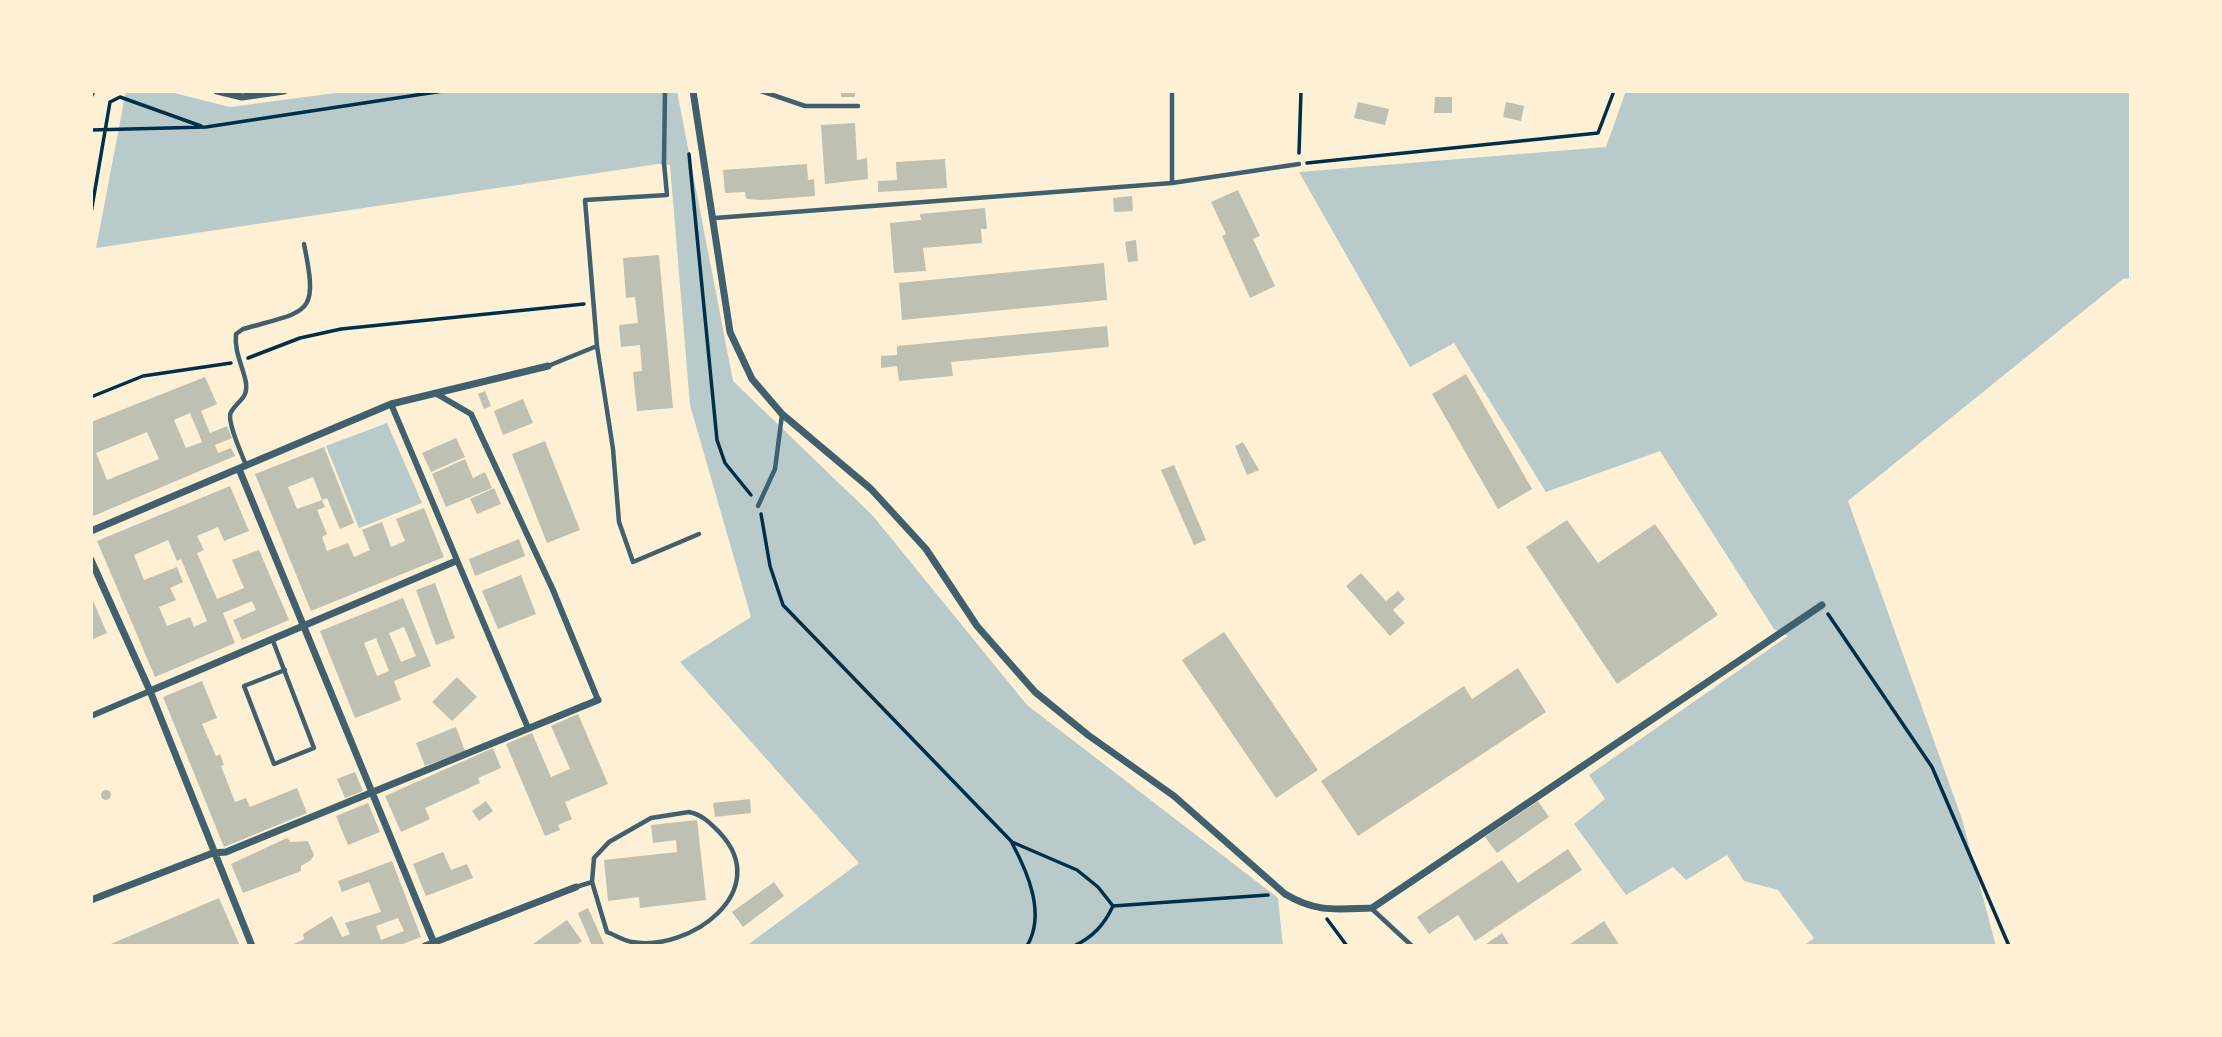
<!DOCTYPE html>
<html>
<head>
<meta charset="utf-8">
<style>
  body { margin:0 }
  #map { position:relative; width:2222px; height:1037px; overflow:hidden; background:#fdf0d5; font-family:Montserrat,sans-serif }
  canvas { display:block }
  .frame { position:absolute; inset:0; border:93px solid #fdf0d5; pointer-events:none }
</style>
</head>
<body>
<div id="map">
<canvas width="2222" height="1037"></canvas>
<div class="frame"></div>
</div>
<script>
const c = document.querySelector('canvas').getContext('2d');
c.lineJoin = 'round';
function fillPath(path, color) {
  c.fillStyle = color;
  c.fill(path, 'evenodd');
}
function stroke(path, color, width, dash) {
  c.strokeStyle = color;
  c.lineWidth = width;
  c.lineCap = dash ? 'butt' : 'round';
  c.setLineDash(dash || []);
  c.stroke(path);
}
fillPath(new Path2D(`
  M126,91H166L230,107L351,91H677L733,381L873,516L1027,705L1278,898L1283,946H746L859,863L680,662L751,617L690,405L670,165L658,164L96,248Z
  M1626,91H2131V278L2123,279L1848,501L1962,819L1996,946H1803L1814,938L1778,890L1744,881L1727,855L1686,880L1673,867L1626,895L1574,824L1605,799L1589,775L1788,636L1774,629L1660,451L1546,492L1454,343L1410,367L1299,172L1606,147Z
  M387,423L422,503L359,528L326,446Z`), '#b9caca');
fillPath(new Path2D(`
  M841,91H855V97H841Z
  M1435,97H1452V113H1434Z
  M1358,102L1389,109L1385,125L1354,118Z
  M1506,102L1524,106L1521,121L1503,117Z
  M855,123L857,160L867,158L868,179L825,184L821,125Z
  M945,159L947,188L878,192V181L897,180L896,162Z
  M807,164L808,180L814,179L815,196L763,200L746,199L745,192L725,193L723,170Z
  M1238,190L1260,236L1253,239L1275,286L1250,298L1222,236L1226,234L1211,202Z
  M1132,196L1133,211L1114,212L1113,198Z
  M985,208L987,229H981L982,243L923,248L926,271L894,273L890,223L921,220L920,214Z
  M1136,240L1138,261L1128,262L1125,242Z
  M659,255L673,408L637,411L633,372L642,371L640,345L621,347L619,325L638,323L635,297L626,298L623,258Z
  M1104,263L1107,300L902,320L899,283Z
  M1107,326L1109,347L951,362L953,376L899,381L897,366L881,368V356L897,355V346Z
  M1466,374L1532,489L1498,509L1432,394Z
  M205,377L217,404L201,411L210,433L227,426L232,438L215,445L218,453L231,448L235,456L91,517V422ZM190,413L202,442L186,448L174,420ZM147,432L159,459L107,480L96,453Z
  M485,391L491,406L484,409L478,394Z
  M523,399L533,423L503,435L494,411Z
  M456,438L465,457L431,472L422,453Z
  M545,441L580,530L547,543L512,454Z
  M1243,442L1259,470L1247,475L1235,446Z
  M324,447L354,523L340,529L327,498L322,500L325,507L317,510L327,534L322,537L327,551L348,543L354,557L370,550L362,530L382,522L391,547L405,541L396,519L424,508L444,557L311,611L255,474ZM313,477L322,500L297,509L288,487Z
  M465,459L473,478L485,472L492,488L446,507L432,474Z
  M1174,465L1206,540L1194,545L1161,470Z
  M230,486L249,531L224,541L218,527L197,536L204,550L197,553L217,599L244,588L232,560L259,550L289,620L242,640L233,620L256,610L252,601L223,613L235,643L155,677L97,541ZM168,540L177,561L181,559L207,621L194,627L190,617L167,626L159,607L176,600L170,588L183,582L177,567L144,580L134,555Z
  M494,488L501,504L477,514L470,499Z
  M1567,520L1598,563L1655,524L1718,615L1617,684L1526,547Z
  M519,539L525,556L475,576L469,559Z
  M1361,573L1386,601L1398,591L1405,599L1393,610L1405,623L1390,636L1346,586Z
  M521,575L536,614L498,629L482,591Z
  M435,583L455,638L436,645L416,590Z
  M91,596L107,633L91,640Z
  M403,598L431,666L394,681L401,700L355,718L320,631ZM404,627L416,656L401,662L389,633ZM376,638L389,671L377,676L364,643Z
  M1224,632L1318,770L1276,798L1182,660Z
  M1518,668L1546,712L1358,836L1321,781L1464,686L1472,699Z
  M457,677L477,697L452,721L432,702Z
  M202,681L217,718L202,724L216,756L220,754L224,765L221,766L235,802L246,798L250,807L297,788L307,813L224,847L163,697Z
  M578,714L608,784L565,802L572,819L558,825L560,830L545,836L506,744L532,733L551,777L570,769L551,726Z
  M456,727L465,751L425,766L416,743Z
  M493,748L501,768L478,778L480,783L425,808L430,819L401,832L385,796Z
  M355,772L363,791L345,798L337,779Z
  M101 795a5 5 0 1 1 10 0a5 5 0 1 1-10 0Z
  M750,799L751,813L715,817L713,803Z
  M486,801L493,811L479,821L472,811Z
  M1538,801L1549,817L1497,853L1485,837Z
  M368,803L380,832L348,845L336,816Z
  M697,820L706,900L640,908L639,897L608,901L604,860L677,852L676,840L653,843L651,825Z
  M287,838L291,842L308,841L314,855L311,860L301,866V871L243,893L231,864Z
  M1568,849L1582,870L1475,941L1458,915L1429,934L1417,917L1502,860L1518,883Z
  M443,852L451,870L467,864L473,878L426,896L413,864Z
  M392,861L421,937L397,946H290L304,939L303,934L332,916L342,937L350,934L345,923L381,912L369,882L342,892L338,881ZM398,918L404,931L381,940L376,926Z
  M774,882L784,896L743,927L732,912Z
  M219,898L240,946H106Z
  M588,908L605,946H592L578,913Z
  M567,920L582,941L575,946H530Z
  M1604,921L1620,946H1567Z
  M1502,933L1510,946H1483Z`), '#bec0b2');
stroke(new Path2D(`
  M91,130L206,127L443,91
  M1299,153L1301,91
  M689,154L717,440L725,463L751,495
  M1307,163L1598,133L1614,91
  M91,213L110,102L120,97L201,126
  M248,358L300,338L341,329L584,304
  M91,397L143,376L231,363
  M761,514L770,566L783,605L1012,842L1077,870L1098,887L1113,906C1104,925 1093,937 1074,946
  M1828,614L1932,767L2009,946
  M1012,843C1028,873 1046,914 1027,946
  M1113,906L1268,895
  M1327,919L1347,946`), '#003049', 3.5);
stroke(new Path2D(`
  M761,91L805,106H858
  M1172,91V183
  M715,218L1172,183L1299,164
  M597,346L585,200L667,195L664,163L665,91
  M548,366L597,346L613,449L619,522L633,562L699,534
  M246,465C242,455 226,420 231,412C238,400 248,399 246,383C243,366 234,352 236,334L243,329C309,310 319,317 304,244
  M758,506L775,469L782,415
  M273,641L314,748L274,764L244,686L285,670
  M689,812C703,815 710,823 720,833C774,891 690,952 632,942C624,941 615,935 607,932L592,882L594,858L609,842L651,818Z
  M576,887L592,882
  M1372,909L1412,946`), '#3f606c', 4.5);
stroke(new Path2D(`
  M435,393L471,414L553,590L598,700
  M391,404L528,728
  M91,716L150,691`), '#3f606c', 6);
stroke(new Path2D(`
  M217,91L242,97L284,91
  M693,91L730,332L752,379L782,414L871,489L926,549L977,626L1035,692L1088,735L1174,796L1285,894C1317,913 1336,909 1372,908L1822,605
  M91,94L92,91
  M239,469L434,943
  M91,531L391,404L548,366
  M91,560L150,691L252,946
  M150,691L456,561
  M91,900L213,853L226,852L598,700
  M425,946L576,887`), '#3f606c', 7);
</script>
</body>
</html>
